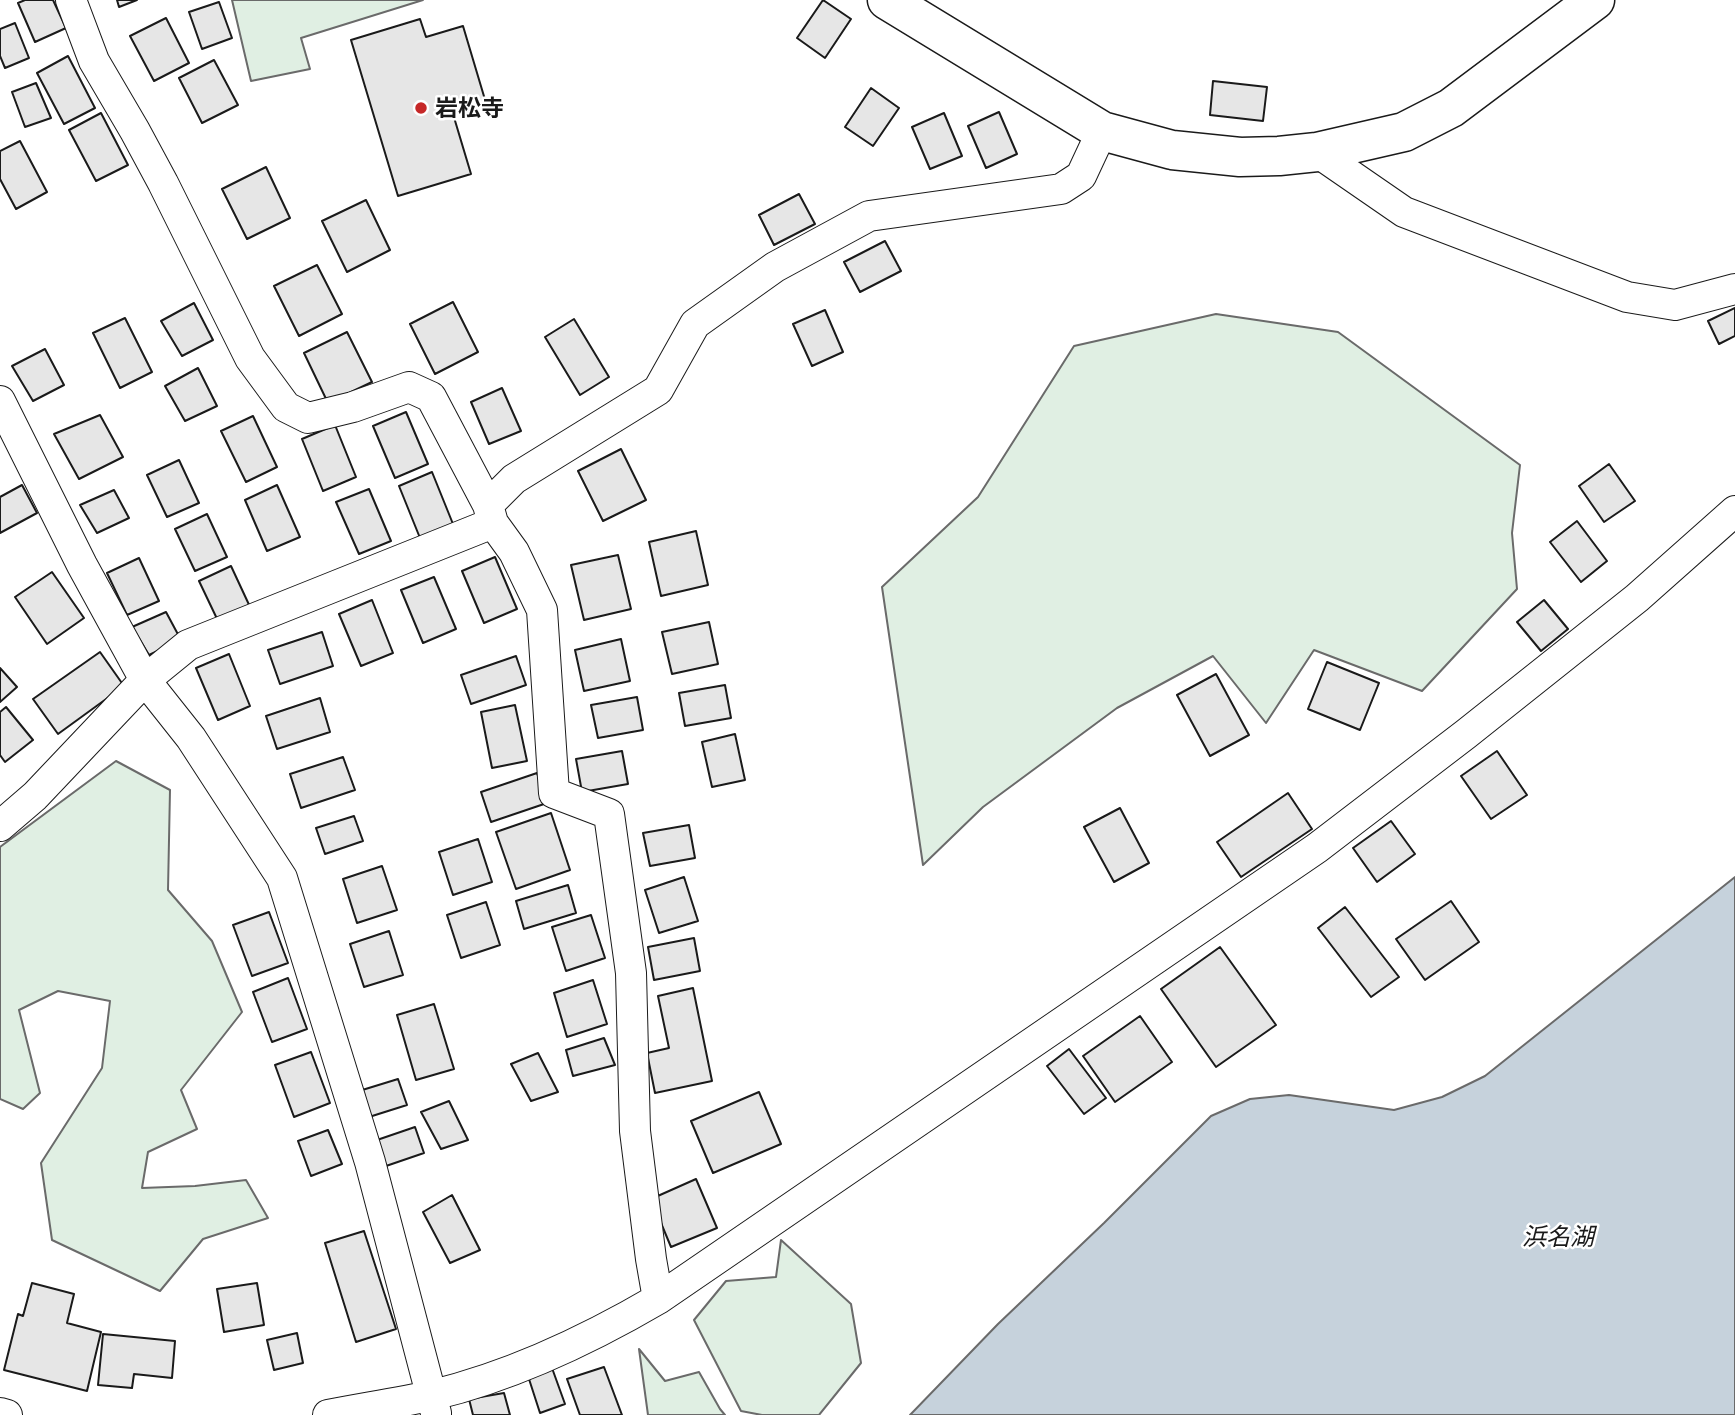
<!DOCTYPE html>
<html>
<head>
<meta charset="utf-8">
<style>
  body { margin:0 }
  canvas { display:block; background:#fff }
</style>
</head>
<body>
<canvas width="1735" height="1415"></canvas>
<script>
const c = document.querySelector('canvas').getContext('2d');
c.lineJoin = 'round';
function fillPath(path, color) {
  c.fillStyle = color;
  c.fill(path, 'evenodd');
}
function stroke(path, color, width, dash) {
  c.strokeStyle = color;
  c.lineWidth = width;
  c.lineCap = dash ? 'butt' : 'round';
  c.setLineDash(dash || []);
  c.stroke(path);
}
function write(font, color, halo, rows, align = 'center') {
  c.font = font + ' Barlow,"Noto Sans JP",sans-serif';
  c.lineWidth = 5;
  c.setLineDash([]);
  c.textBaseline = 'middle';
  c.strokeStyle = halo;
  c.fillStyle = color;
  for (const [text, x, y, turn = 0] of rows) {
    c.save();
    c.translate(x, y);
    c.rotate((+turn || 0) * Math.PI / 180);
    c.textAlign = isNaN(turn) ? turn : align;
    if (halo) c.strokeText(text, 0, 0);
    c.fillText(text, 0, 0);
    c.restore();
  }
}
const green = new Path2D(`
  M232,0H423L301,38L310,69L251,81Z
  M1216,314L1338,332L1520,465L1512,533L1517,589L1422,691L1314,650L1266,723L1213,656L1117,708L983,807L923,865L882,587L978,497L1074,346Z
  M116,761L170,790L168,890L212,941L242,1012L181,1090L197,1129L148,1152L142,1188L195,1186L246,1180L268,1218L203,1239L160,1291L52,1240L41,1163L102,1068L110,1001L58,991L19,1010L40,1093L23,1109L0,1099V847Z
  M781,1240L851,1304L861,1363L819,1415H762L741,1411L694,1320L726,1281L776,1277Z
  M639,1349L665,1381L699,1372L720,1409L725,1415H648Z`);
fillPath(green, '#e0efe3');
stroke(green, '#6a6a6a', 2);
const water = new Path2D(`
  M1735,877V1415H910L998,1324L1104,1223L1211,1116L1250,1099L1289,1095L1394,1110L1442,1097L1485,1076Z`);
fillPath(water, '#c6d2dc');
stroke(water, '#6a6a6a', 2);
const building = new Path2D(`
  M25,0H53L66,28L35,42L18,3Z
  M117,0H137L119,7Z
  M823,0L851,19L825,58L797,38Z
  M219,2L232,38L202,49L189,12Z
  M166,18L189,63L154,81L130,36Z
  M420,19L426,37L463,26L486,103L453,114L471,174L398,196L351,40Z
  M15,23L29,58L5,68L0,56V29Z
  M68,56L95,108L64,124L37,73Z
  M214,60L238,105L202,123L179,78Z
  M1213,81L1267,87L1263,121L1210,115Z
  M36,83L51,118L25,127L12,92Z
  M871,88L899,108L873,146L845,127Z
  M999,112L1017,154L986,168L968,126Z
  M101,113L128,165L96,181L69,130Z
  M944,113L962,156L930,169L912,127Z
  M20,141L47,192L16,209L0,179V151Z
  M266,167L290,218L247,239L222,189Z
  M799,194L815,224L774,245L759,215Z
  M366,200L390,250L347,272L322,221Z
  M885,241L901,271L860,292L844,262Z
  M317,265L342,314L299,336L274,286Z
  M453,302L478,352L435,374L410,324Z
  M194,303L213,340L182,356L161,321Z
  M1735,308V336L1719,344L1708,321Z
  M825,310L843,352L812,366L793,324Z
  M125,318L152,372L120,388L93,333Z
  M574,319L609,377L580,395L545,337Z
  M347,332L372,382L328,403L304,353Z
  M45,349L64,385L33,401L12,366Z
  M198,368L217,406L185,421L165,386Z
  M502,388L521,431L489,444L471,402Z
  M406,412L428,464L395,478L373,426Z
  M100,415L123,457L79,479L54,434Z
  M253,416L277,467L246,482L221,431Z
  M335,425L356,477L323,491L302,439Z
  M621,449L646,500L603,521L578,471Z
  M179,460L199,503L167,517L147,475Z
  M1609,464L1635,501L1604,522L1579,486Z
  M432,472L453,524L420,538L399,486Z
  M22,485L37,513L0,533V497Z
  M277,485L300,537L267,551L245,500Z
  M369,489L391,541L359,554L336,502Z
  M114,490L129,518L97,533L80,505Z
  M207,514L227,557L195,571L175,529Z
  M1577,521L1607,561L1581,582L1550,542Z
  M696,531L708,585L661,596L649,542Z
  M618,555L631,609L584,620L571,565Z
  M495,557L517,609L484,623L462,571Z
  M139,558L159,601L127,615L107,573Z
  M231,566L251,609L219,623L199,581Z
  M52,572L84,618L47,644L15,597Z
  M434,577L456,629L423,643L401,590Z
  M372,600L393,653L361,666L339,614Z
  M1544,600L1568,629L1541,651L1517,622Z
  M166,612L181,640L149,655L132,627Z
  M709,622L718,664L672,674L662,632Z
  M322,632L333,666L280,684L268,650Z
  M621,639L630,681L584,691L575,650Z
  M100,652L124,686L58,734L33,699Z
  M229,654L250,706L218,720L196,668Z
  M516,656L526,685L471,704L461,675Z
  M1327,662L1379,683L1360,730L1308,709Z
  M0,668L17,687L0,702Z
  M1216,674L1249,735L1210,756L1177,695Z
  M725,685L731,718L685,726L679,693Z
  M637,697L643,730L598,738L591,705Z
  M320,698L330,732L277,749L266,716Z
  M515,705L527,761L492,768L481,712Z
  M6,707L33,740L5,762L0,755V712Z
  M735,734L745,780L712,787L702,742Z
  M622,751L628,784L582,792L576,759Z
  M1497,751L1527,795L1491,819L1461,776Z
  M343,757L355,790L301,808L290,774Z
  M537,773L547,803L491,822L481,792Z
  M1288,793L1312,829L1241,877L1217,842Z
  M1120,808L1149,863L1114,882L1084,827Z
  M551,813L570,870L516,889L496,832Z
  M354,816L363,841L325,854L316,828Z
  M1391,821L1415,854L1377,882L1353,848Z
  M689,825L695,858L650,866L643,833Z
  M478,839L492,882L453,895L439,852Z
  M382,866L397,910L357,923L343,879Z
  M684,877L698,921L659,933L645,890Z
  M568,885L576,913L524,929L516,901Z
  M1451,901L1479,942L1425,980L1396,939Z
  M486,902L500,945L461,958L447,915Z
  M1345,907L1399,977L1371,997L1318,928Z
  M269,912L288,963L252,976L233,925Z
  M591,915L605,958L566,971L552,927Z
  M389,931L403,975L364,987L350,944Z
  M694,938L700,971L654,980L648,947Z
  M1220,947L1276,1025L1216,1067L1161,989Z
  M288,978L307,1029L272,1042L253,992Z
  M593,980L607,1024L567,1037L554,993Z
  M693,988L712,1081L655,1093L647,1053L669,1048L658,996Z
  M434,1004L454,1069L416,1080L397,1015Z
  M1140,1016L1172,1062L1115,1102L1083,1056Z
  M604,1038L615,1065L573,1076L566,1050Z
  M1069,1049L1106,1098L1084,1114L1047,1066Z
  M311,1052L330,1103L294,1117L275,1065Z
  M538,1053L558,1092L531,1101L511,1064Z
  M398,1079L407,1105L369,1117L359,1091Z
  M759,1092L781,1144L713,1173L691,1121Z
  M449,1101L468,1140L441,1149L421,1112Z
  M415,1127L424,1153L386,1166L377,1140Z
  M328,1130L342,1164L311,1176L298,1141Z
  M696,1179L717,1228L671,1247L651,1199Z
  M452,1195L480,1250L450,1263L423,1212Z
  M364,1231L396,1329L356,1342L325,1243Z
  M32,1283L74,1294L67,1323L101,1332L87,1391L4,1370L18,1314L23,1316Z
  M257,1283L264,1325L224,1332L217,1289Z
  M297,1333L303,1363L274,1370L267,1340Z
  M103,1334L175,1341L172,1378L134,1374L132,1388L98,1385Z
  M604,1367L622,1415H580L567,1379Z
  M552,1368L565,1404L540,1413L529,1379Z
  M504,1393L510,1415H473L469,1399Z`);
fillPath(building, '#e6e6e6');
stroke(building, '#1a1a1a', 2);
const street = new Path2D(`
  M71,0L94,61L135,131L163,183L250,358L286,407L308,418L353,407L409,387L431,397L488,505L493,523L514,552L542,610L554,793L609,814L631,973L635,1131L651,1259L658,1299
  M1317,152L1404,212L1627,297L1675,305L1735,289
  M0,401L82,565L145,680L191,738L282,878L370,1162L436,1413
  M488,505L514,479L658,390L695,324L775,267L869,216L1061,189L1081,176L1102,131
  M0,826L35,796L145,680L188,645L493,523
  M0,1413L7,1415
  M328,1415C363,1408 398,1403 433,1395C512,1376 588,1340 658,1299L1317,848L1466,734L1637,598L1735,511`);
const secondary = new Path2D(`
  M887,0L1102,131L1172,150L1240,157L1279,156L1317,152L1404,132L1451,108L1595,0`);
stroke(street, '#1a1a1a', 32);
stroke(secondary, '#1a1a1a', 41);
stroke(street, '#fff', 30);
stroke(secondary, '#fff', 38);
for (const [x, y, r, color] of [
  [421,108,7,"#c62828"]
]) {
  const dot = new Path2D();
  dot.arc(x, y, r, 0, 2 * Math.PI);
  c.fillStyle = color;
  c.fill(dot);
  stroke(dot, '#fff', 2.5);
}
write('bold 23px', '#1a1a1a', '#fff', [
  ["岩松寺",435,108]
], 'left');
write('italic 24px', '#1a1a1a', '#fff', [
  ["浜名湖",1558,1237]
]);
</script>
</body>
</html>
